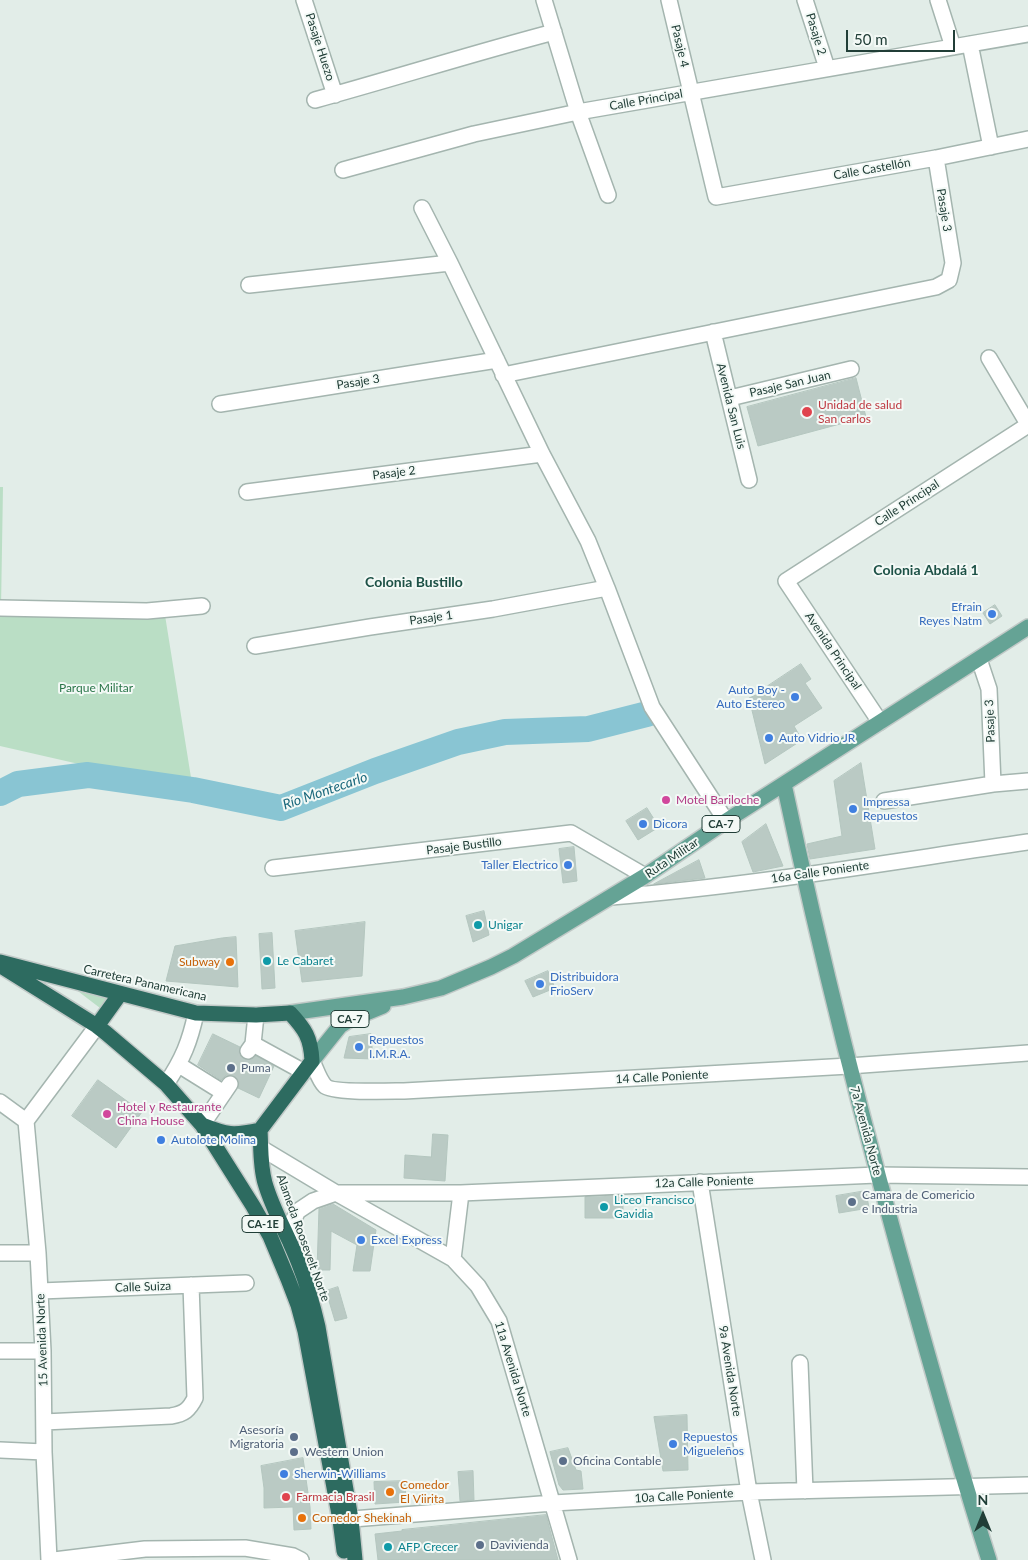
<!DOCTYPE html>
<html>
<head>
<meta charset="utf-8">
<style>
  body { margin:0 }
  #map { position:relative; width:1028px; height:1560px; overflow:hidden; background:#e2ede8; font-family:Lato,sans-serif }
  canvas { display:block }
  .north { position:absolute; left:958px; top:1490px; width:50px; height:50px; -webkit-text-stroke:4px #f3f9f6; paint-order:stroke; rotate:0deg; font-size:14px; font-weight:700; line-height:20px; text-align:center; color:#213e37 }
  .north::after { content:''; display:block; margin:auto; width:18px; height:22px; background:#213e37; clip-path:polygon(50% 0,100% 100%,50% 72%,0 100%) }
  .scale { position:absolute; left:846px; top:30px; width:109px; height:22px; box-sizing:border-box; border:2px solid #213e37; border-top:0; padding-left:6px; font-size:15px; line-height:18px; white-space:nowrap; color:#213e37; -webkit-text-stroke:4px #f3f9f6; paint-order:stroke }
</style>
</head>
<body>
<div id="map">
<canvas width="1028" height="1560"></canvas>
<div class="north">N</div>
<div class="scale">50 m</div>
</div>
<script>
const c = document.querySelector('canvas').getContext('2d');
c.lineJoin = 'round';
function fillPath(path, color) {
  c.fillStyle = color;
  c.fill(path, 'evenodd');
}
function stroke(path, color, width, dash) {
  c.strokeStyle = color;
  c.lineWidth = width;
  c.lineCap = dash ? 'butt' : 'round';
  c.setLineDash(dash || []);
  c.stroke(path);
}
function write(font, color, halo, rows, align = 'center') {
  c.font = font + ' Lato,sans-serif';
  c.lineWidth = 4;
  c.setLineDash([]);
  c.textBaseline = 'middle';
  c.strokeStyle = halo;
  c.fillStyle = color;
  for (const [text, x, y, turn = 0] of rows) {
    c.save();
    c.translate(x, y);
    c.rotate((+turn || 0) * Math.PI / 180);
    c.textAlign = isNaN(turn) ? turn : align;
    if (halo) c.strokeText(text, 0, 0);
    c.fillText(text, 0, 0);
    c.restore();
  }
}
fillPath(new Path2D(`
  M0,487H3L1,608L164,609L193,790L0,746Z
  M62,979L111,995L100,1008Z`), '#badec5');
stroke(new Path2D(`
  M0,793L18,784L88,775L193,790L281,808L375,771L458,742L505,732L588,729L647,714`), '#89c5d3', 26);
const building = new Path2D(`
  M856,378L866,417L758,446L747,407Z
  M995,605L1002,616L990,624L983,613Z
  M801,664L811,679L805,683L822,708L794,726L802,740L765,764L749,698L770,689L768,686Z
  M861,763L875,849L810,859L807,844L842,836L834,781Z
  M647,808L659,827L638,840L626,821Z
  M766,824L783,866L753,872L742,842Z
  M574,847L577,881L563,883L559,849Z
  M699,860L705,878L654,884Z
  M484,911L489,935L473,942L466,916Z
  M365,922L362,976L302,982L295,931Z
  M272,933L275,988L262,989L259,934Z
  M236,937L238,987L166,981L175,946L222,938Z
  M548,971L555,988L533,997L525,981Z
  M213,1034L240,1047L239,1054L243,1059L251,1060L256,1056L274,1066L259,1098L238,1088L239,1080L235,1076L226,1075L221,1080L198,1065Z
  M371,1034L373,1059L344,1058L349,1037Z
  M98,1080L142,1112L116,1148L72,1116Z
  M433,1134L448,1135L445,1181L404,1178L405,1155L431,1157Z
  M866,1191L869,1208L839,1213L836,1196Z
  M623,1195V1218H585V1197Z
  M333,1204L376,1230L370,1271H353L357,1245L331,1231L330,1270H317L319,1209Z
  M338,1287L347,1318L335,1321L326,1291Z
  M687,1415L688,1470L663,1471L654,1417Z
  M568,1448L576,1470L581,1471L583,1489L563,1490L559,1485L550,1452Z
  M303,1458L310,1507L311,1529L294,1530L293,1507L264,1508V1488L261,1466Z
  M473,1471L474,1500L460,1501L458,1472Z
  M405,1481L406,1502L375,1504L374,1482Z
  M546,1515L558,1560H378L375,1534L402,1531V1530Z`);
fillPath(building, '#bacac4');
stroke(building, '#b4c6bf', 1);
stroke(new Path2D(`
  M230,1084L248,1051`), '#bbcac5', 15, [15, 8]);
const minor = new Path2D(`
  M304,0L335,95
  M544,0L578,112L608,195
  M669,0L716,197L936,158L1028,139
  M805,0L827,68
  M938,0L953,47
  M970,44L991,147
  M315,100C395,78 474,53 554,32
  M343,170L474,134L578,112L1028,34
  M422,208L450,263L542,454L588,541L607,588L652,707L726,821
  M249,285L450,263
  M713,332L749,480
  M989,358L1028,424
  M503,375L936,287L949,280L953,263L936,158
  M730,398L851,369
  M220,404L497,360
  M247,492L542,454
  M0,608L147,611L202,606
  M255,646L370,627L493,609L607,588
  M979,659L989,689L993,784
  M880,722L786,581L1028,425
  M884,801L993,784L1028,781
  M273,868L571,833L645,876
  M611,897C750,886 889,862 1028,842
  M253,1044L304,1072
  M248,1051L253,1044L256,1015
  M312,1061C316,1069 319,1080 325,1086C332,1093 391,1091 404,1091L849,1066L1028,1053
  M179,1065L224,1093
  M166,1084C183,1059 190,1041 196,1013
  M0,1102L26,1121
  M26,1121L38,1253L43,1351L44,1452L49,1560
  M26,1121L97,1026
  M202,1125L230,1084
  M261,1148L336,1193L453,1259L478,1286L499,1321L569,1560
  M700,1182L749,1492L763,1560
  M289,1241L291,1224L298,1211L313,1201L336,1193H461L877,1175L1028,1177
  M0,1253H38
  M453,1259L461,1193
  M40,1291L246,1283
  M0,1351H43
  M800,1363L805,1491
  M44,1422L171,1416C184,1414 189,1410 195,1398L191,1285
  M0,1450L44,1452
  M340,1520L553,1503L749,1492L1028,1485
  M54,1560L145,1549L245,1548L293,1556L301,1560`);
const major = new Path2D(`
  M784,784C822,963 867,1140 917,1316C940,1398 963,1479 989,1560
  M290,1013L403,997L441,988L491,967L513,956L645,876L726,821L1028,627
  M312,1061L340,1026L349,1020L383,1006`);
const highway = new Path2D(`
  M0,962L196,1013L256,1015L290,1013C305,1029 311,1038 312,1061L260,1130C261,1147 260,1166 265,1183C273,1211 289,1237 299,1264C307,1284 313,1305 318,1327L351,1519L355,1560
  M4,968L97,1026L106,1033L166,1084L202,1125L253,1206L270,1236L288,1279L298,1305L305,1331L340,1520L344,1551
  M97,1026L120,994
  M202,1125C227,1135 233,1136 260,1130`);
stroke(minor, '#a4b5af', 18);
stroke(major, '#c1c9c7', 18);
stroke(highway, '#c1c9c7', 18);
stroke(minor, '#fff', 15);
stroke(major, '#65a395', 15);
stroke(highway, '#2d6b60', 15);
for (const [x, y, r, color] of [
  [807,412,6,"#e0444e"],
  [992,614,5,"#3f7fe0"],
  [795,697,5,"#3f7fe0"],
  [769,738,5,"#3f7fe0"],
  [666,800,5,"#d1479c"],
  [853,809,5,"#3f7fe0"],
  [643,824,5,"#3f7fe0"],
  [568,865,5,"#3f7fe0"],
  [478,925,5,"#0f9aa8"],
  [267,961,5,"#0f9aa8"],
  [230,962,5,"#e8710a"],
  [540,984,5,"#3f7fe0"],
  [359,1047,5,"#3f7fe0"],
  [231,1068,5,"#5c6f8a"],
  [107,1114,5,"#d1479c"],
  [161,1140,5,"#3f7fe0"],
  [852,1202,5,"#5c6f8a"],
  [604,1207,5,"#0f9aa8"],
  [361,1240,5,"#3f7fe0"],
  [294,1437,5,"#5c6f8a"],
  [673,1444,5,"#3f7fe0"],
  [294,1452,5,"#5c6f8a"],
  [563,1461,5,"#5c6f8a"],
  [284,1474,5,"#3f7fe0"],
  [390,1492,5,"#e8710a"],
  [286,1497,5,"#e0444e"],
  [302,1518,5,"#e8710a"],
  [480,1545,5,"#5c6f8a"],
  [388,1547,5,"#0f9aa8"]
]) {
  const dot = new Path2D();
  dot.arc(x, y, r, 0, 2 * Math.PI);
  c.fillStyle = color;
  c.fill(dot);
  stroke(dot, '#f3f9f6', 2);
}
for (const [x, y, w] of [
  [721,824,38],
  [350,1019,38],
  [263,1224,42]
]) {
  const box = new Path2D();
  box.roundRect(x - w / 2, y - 8.5, w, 17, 4);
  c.fillStyle = '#f3f9f6';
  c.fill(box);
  stroke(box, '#213e37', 1);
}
write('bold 11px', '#213e37', null, [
  ["CA-7",721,824],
  ["CA-7",350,1019],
  ["CA-1E",263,1224]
]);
write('12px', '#213e37', '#f3f9f6', [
  ["Pasaje 2",816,34,73],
  ["Pasaje 4",680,46,77],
  ["Pasaje Huezo",320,47,72],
  ["Calle Principal",646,100,-10],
  ["Calle Castellón",872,169,-10],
  ["Pasaje 3",944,210,81],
  ["Pasaje 3",358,382,-9],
  ["Pasaje San Juan",790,384,-13],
  ["Avenida San Luis",731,406,76],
  ["Pasaje 2",394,473,-7],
  ["Calle Principal",907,503,-33],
  ["Pasaje 1",431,618,-8],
  ["Avenida Principal",833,651,56],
  ["Pasaje 3",990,721,-92],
  ["Pasaje Bustillo",464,846,-7],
  ["Ruta Militar",672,858,-34],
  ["16a Calle Poniente",820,872,-8],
  ["Carretera Panamericana",145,983,13],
  ["14 Calle Poniente",662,1077,-3],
  ["7a Avenida Norte",866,1131,75],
  ["12a Calle Poniente",704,1182,-2],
  ["Alameda Roosevelt Norte",303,1238,70],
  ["Calle Suiza",143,1287,-2],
  ["15 Avenida Norte",42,1340,-92],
  ["11a Avenida Norte",513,1369,73],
  ["9a Avenida Norte",730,1371,81],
  ["10a Calle Poniente",684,1496,-3]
]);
write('12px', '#be3a42', '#f3f9f6', [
  ["Unidad de salud",818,405],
  ["San carlos",818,419],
  ["Farmacia Brasil",296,1497]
], 'left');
write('12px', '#366cbe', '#f3f9f6', [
  ["Efrain",982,607,"right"],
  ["Reyes Natm",982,621,"right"],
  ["Auto Boy -",785,690,"right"],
  ["Auto Estereo",785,704,"right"],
  ["Auto Vidrio JR",779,738],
  ["Impressa",863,802],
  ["Repuestos",863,816],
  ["Dicora",653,824],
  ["Taller Electrico",558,865,"right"],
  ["Distribuidora",550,977],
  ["FrioServ",550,991],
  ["Repuestos",369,1040],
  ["I.M.R.A.",369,1054],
  ["Autolote Molina",171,1140],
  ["Excel Express",371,1240],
  ["Repuestos",683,1437],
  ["Migueleños",683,1451],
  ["Sherwin-Williams",294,1474]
], 'left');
write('12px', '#2b764a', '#f3f9f6', [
  ["Parque Militar",96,688]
]);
write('12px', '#b23c85', '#f3f9f6', [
  ["Motel Bariloche",676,800],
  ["Hotel y Restaurante",117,1107],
  ["China House",117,1121]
], 'left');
write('12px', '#0d838f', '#f3f9f6', [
  ["Unigar",488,925],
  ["Le Cabaret",277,961],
  ["Liceo Francisco",614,1200],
  ["Gavidia",614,1214],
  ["AFP Crecer",398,1547]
], 'left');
write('12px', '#c56008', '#f3f9f6', [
  ["Subway",220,962,"right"],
  ["Comedor",400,1485],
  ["El Viirita",400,1499],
  ["Comedor Shekinah",312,1518]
], 'left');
write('12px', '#4e5e75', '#f3f9f6', [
  ["Puma",241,1068],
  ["Camara de Comericio",862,1195],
  ["e Industria",862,1209],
  ["Asesoría",284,1430,"right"],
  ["Migratoria",284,1444,"right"],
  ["Western Union",304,1452],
  ["Oficina Contable",573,1461],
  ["Davivienda",490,1545]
], 'left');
write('bold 14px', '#1d5146', '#f3f9f6', [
  ["Colonia Abdalá 1",926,570],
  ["Colonia Bustillo",414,582]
]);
write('italic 14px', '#1a687c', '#f3f9f6', [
  ["Río Montecarlo",325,791,-19]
]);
</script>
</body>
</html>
